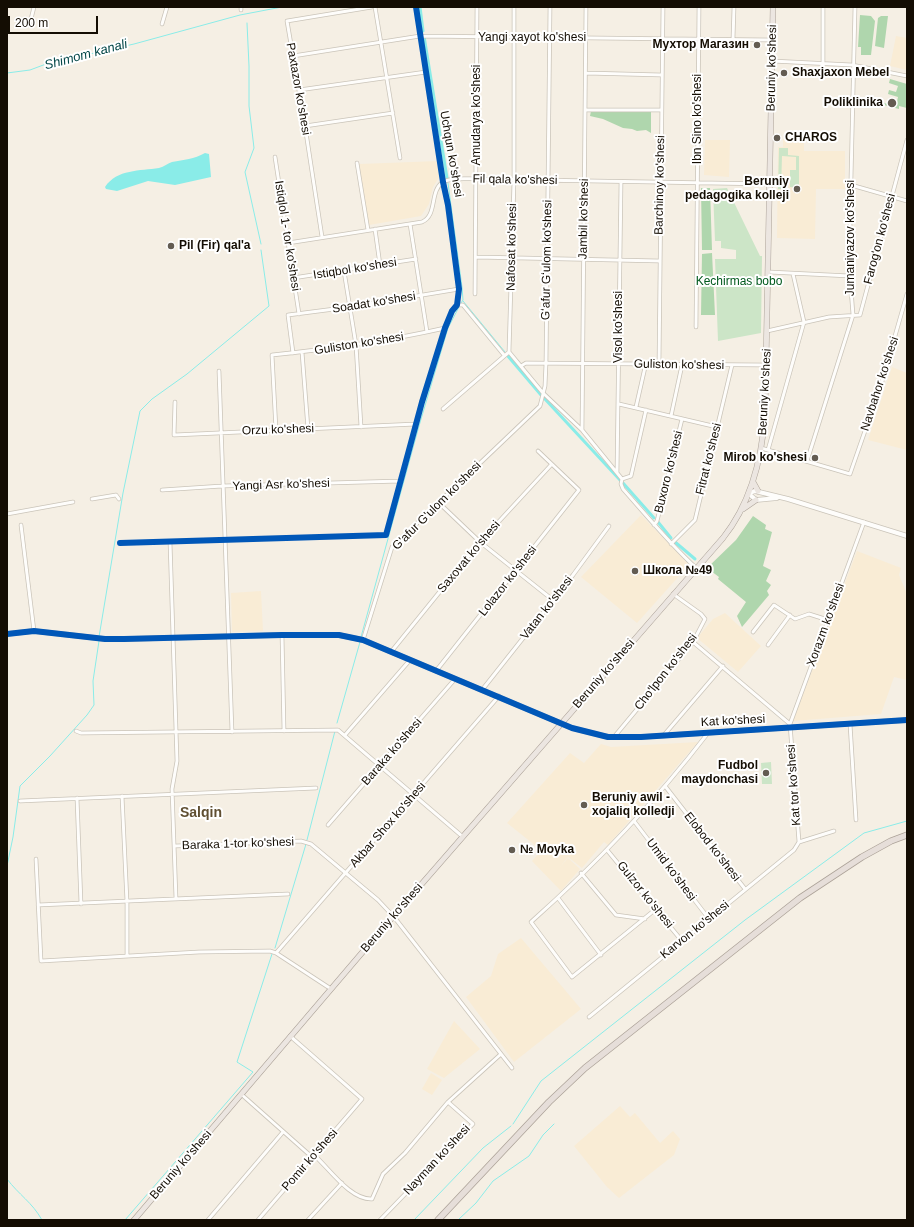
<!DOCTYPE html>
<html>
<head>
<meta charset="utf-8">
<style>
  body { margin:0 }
  #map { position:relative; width:914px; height:1227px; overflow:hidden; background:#f5efe4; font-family:Helvetica,sans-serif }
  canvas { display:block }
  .frame { position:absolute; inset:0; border:8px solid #140d03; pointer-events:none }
  .scale { position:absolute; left:8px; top:16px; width:90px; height:18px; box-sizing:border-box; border:2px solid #140d03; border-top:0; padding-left:5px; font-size:12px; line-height:14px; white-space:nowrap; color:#140d03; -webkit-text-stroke:3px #fff; paint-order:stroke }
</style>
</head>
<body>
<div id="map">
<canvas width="914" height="1227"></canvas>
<div class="frame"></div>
<div class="scale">200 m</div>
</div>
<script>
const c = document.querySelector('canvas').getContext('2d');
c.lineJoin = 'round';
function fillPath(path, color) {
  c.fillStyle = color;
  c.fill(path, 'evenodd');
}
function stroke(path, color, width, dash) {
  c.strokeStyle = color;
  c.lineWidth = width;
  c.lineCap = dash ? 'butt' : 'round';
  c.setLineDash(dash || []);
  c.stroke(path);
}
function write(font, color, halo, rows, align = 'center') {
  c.font = font + ' Helvetica,sans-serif';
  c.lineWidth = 4;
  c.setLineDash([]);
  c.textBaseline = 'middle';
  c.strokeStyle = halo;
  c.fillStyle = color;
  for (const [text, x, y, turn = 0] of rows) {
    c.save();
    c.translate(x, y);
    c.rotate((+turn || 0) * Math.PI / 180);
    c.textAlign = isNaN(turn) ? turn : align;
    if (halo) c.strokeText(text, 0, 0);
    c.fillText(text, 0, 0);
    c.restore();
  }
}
fillPath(new Path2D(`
  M896,36L907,38V70L890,66Z
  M783,139H804V151H845V189H816L815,239L777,238L778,147H783Z
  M705,140H730L729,177L704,175Z
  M439,161L441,174L433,187L429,204L421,216L369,225L359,164Z
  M892,367L907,373V450L868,440Z
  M641,515L689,565L637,623L581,577Z
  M857,551L901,568L899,575L907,594V680L894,677L881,714L793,721Z
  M261,591L263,631L232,632L231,593Z
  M725,613L761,646L738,672L697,638L713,619Z
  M698,742L608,845L604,842L582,868L568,857L560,867L568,858L580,869L561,891L532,861L541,851L551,858L507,823L570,753L584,763L601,744L611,747Z
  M521,938L581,1009L514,1062L466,997L491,976L498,954Z
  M454,1021L480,1049L444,1078L427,1069Z
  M431,1073L442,1080L432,1095L422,1089Z
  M620,1106L630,1117L635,1113L660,1143L673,1131L680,1139L674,1155L619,1198L607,1187L574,1146Z`), '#f9ecd5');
fillPath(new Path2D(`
  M779,148H788V155L799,156V188L790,187V170H796V157L782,156L781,189H778Z
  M727,188L760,256H762L761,333L718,341L715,259H736V250L721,248V241H715L713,189Z
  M771,762L772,784H762L761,763Z`), '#cce5c7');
fillPath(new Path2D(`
  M860,15L871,16L875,21L871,55H861V47H858Z
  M881,16H888L884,48L875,46L878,18Z
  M890,79L907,84V108L899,106V109L884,105V103L896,106L898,97L888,94L889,90L896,92L898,86L889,83Z
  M591,111L651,112V133L646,130L637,131L632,129L623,128L603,119L590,116Z
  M701,188H710L712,250H702Z
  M712,253L715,315H701L702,254Z
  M753,516L766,525L765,529L772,532L763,566L771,570L766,581L771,585L767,591L769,595L742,627L737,616L746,602L718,579L719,577L707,568L736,540Z`), '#afd6ad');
fillPath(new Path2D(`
  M205,153L209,154L211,177L175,185L148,181L117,191L106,189L105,187C117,169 140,171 159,168C164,167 168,163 172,162C184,160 194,159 205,153Z`), '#8aece8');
stroke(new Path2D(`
  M247,23L249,66V106L254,148L245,172L261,244
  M7,73L30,70L46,64L134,44L240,15L282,7
  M448,183L462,287L463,300L461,303
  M463,301L505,352
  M99,637L123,493L140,411L152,399L187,374L269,306L261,250
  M361,637L419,426L448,328L459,307
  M337,723L360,642
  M307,840L335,731
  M7,866L13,837L20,786L50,756L87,715L94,705L93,681L99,641
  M275,948L306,844
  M513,1124L541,1081L745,920L864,833L907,821
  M7,1179C19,1195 32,1202 42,1220
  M125,1220L253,1072L237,1062L272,954
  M414,1220L483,1148L511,1126
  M458,1220L476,1203L493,1181L529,1156L543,1135L554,1124`), '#8aece8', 1);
stroke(new Path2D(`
  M420,7L423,31
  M424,36L447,178
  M507,355L541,395
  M544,398L620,480
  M623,483L654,518
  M658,522L671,538
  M675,542L695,559`), '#8aece8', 3);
const minor = new Path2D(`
  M241,7V10
  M375,7L400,158
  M823,7V65
  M30,23L34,7
  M162,24L167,7
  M733,39L734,7
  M293,56L420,36L772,40
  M772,61L852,65L907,76
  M586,73L662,75
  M299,90L426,72
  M586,110H661
  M305,126L393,113
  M275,157L299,314
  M357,163L368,230
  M851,185L907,201
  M410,224L427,332
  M375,229L380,265
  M322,237L305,126L287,21L372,7
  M288,243L422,222C438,215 429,191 443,182C452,177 467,179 477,179L770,184
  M476,257L660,261
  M344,271L356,345L361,427
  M769,272L850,276
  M293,278L416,259
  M475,294L477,7
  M457,305H463L504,355
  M696,327L699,7
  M767,331L829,317L860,315L907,140
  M302,352L308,429
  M509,352L514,180V7
  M509,352L543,393L582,430L622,479L621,484L623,489C647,516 669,543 696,568
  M293,353L288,315L350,307L459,289
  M659,364L663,7
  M521,366L526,363L766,365
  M219,371L232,732
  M175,402L174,435L416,424
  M619,404L717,427
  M636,407L646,363
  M443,409L509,352
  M671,416L682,365
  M276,430L272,355C330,349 388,341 445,328
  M582,430L586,7
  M761,448L850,474L881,385L907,294
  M768,450L804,322L793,274
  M807,461L853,315L850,276V221L855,7
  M617,472L621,182
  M622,479L631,476L646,410
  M162,490L222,486L401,481
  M92,499L116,495L119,499
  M438,502L480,542L553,600
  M7,514L73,502
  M21,525L34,631
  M654,525L657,521L682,419
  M170,542L177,761L172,789L176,899
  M120,543L386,535L422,402L445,328L452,311L457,305L459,289L448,205L443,182L416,7
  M671,544L695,520L732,365
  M753,632L774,605L795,619L809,614L828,620
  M282,635L284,731
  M363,640L392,547L540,406L545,386L546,363L550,7
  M693,642L790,724
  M768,645L790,615
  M391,652L480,542L551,465
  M436,671L579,490L538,451
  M482,690L573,575L609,526
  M850,724L856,820
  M76,731L81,733L338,730L463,837
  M345,735L410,660
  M664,735L723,666
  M614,737L693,642L705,619L701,614L673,594
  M665,786L745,889
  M122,796L127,902V955
  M77,798L81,904
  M20,801L316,788
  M634,821L709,919
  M328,825L455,679
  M799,842L790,724L864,522
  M799,842L834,831
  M175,846L301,841L311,844L378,900L394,917L512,1068
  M607,850L682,941
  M36,859L41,961L199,952L270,951L276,953L331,989
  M581,873L616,915L645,919
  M558,898L601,955
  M38,905L288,894
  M656,909L572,977L531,922C595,865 655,802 708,733
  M276,953L499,696
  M589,1017L794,850L799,842
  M241,1094L312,1157
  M314,1155C329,1168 350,1200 372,1199L383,1174L405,1153L448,1102L501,1054
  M208,1220L283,1132
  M258,1220L362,1099L290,1036
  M308,1220L342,1183
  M380,1220L473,1124L448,1102`);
const tertiary = new Path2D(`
  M749,493L755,491L788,499L907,536
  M749,494L756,500L777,498
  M7,634L34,631L105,639H124L282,635H339L363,640L572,728L608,737H641L907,720`);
const primary = new Path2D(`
  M753,482L758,491
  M743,509L756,500
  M134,1220L372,941L723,538C751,503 762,459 765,414L773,7`);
const trunk = new Path2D(`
  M438,1220L549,1102L585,1068L800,898L862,857L891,841L907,835`);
stroke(minor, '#cac4b9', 4.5);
stroke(tertiary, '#cac4b9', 5.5);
stroke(primary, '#aca298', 6);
stroke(trunk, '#aca298', 7);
stroke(minor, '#fefdfb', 3);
stroke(tertiary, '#fefdfb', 4);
stroke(primary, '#ece6e1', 5);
stroke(trunk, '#e6ded9', 5.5);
stroke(new Path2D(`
  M120,543L386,535L422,402L445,328L452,311L457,305L459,289L448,205L443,182L416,7
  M7,634L34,631L105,639H124L282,635H339L363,640L572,728L608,737H641L907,720`), '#0057b8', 6);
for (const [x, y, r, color] of [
  [757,45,4,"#635c52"],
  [784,73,4,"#635c52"],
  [892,103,5,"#635c52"],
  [777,138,4,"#635c52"],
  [797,189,4,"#635c52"],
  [171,246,4,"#635c52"],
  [815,458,4,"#635c52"],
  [635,571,4,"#635c52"],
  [766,773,4,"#635c52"],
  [584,805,4,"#635c52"],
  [512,850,4,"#635c52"]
]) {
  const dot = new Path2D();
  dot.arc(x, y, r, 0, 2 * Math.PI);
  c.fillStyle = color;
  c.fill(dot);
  stroke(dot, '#fff', 1.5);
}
write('12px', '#140d03', '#fff', [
  ["Yangi xayot ko'shesi",532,38],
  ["Beruniy ko'shesi",772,68,-89],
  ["Paxtazor ko'shesi",298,89,80],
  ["Amudarya ko'shesi",477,115,-90],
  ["Ibn Sino ko'shesi",698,119,-90],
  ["Uchqun ko'shesi",451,154,80],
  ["Fil qala ko'shesi",515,180,1],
  ["Barchinoy ko'shesi",660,185,-89],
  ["Jambil ko'shesi",584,219,-89],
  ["Istiqlol 1- tor ko'shesi",287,236,81],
  ["Jumaniyazov ko'shesi",851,238,-90],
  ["Farog'on ko'shesi",880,239,-75],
  ["Nafosat ko'shesi",512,247,-89],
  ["Gʻafur Gʻulom ko'shesi",547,260,-89],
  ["Istiqbol ko'shesi",355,269,-9],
  ["Soadat ko'shesi",374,303,-9],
  ["Visol ko'shesi",619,327,-90],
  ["Guliston ko'shesi",359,344,-9],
  ["Guliston ko'shesi",679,365,1],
  ["Navbahor ko'shesi",880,384,-72],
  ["Beruniy ko'shesi",765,392,-87],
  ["Orzu ko'shesi",278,430,-2],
  ["Fitrat ko'shesi",709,459,-76],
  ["Buxoro ko'shesi",669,472,-76],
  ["Yangi Asr ko'shesi",281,485,-2],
  ["G'afur G'ulom ko'shesi",437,506,-45],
  ["Saxovat ko'shesi",469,557,-50],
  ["Lolazor ko'shesi",508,581,-52],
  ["Vatan ko'shesi",547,608,-52],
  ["Xorazm ko'shesi",826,625,-70],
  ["Cho'lpon ko'shesi",666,672,-52],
  ["Beruniy ko'shesi",604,674,-49],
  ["Kat ko'shesi",733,721,-3],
  ["Baraka ko'shesi",392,752,-49],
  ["Kat tor ko'shesi",794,785,-94],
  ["Akbar Shox ko'shesi",388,825,-49],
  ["Baraka 1-tor ko'shesi",238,844,-2],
  ["Elobod ko'shesi",712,847,52],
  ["Umid ko'shesi",671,870,53],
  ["Gulzor ko'shesi",645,895,51],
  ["Beruniy ko'shesi",392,918,-49],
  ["Karvon ko'shesi",695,930,-39],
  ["Pomir ko'shesi",310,1160,-49],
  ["Nayman ko'shesi",437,1160,-47],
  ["Beruniy ko'shesi",181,1165,-49]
]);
write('bold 12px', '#140d03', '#fff', [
  ["Мухтор Магазин",749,45,"right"],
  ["Shaxjaxon Mebel",792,73],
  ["Poliklinika",883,103,"right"],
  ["CHAROS",785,138],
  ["Beruniy",789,182,"right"],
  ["pedagogika kolleji",789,196,"right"],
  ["Pil (Fir) qal'a",179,246],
  ["Mirob ko'shesi",807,458,"right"],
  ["Школа №49",643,571],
  ["Fudbol",758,766,"right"],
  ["maydonchasi",758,780,"right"],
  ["Beruniy awil -",592,798],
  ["xojaliq kolledji",592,812],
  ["№ Moyka",520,850]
], 'left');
write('12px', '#00591d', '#fff', [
  ["Kechirmas bobo",739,282]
]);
write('italic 13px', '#034748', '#fff', [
  ["Shimom kanali",86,55,-15]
]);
write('bold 14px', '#604f31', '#fff', [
  ["Salqin",201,813]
]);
</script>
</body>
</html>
